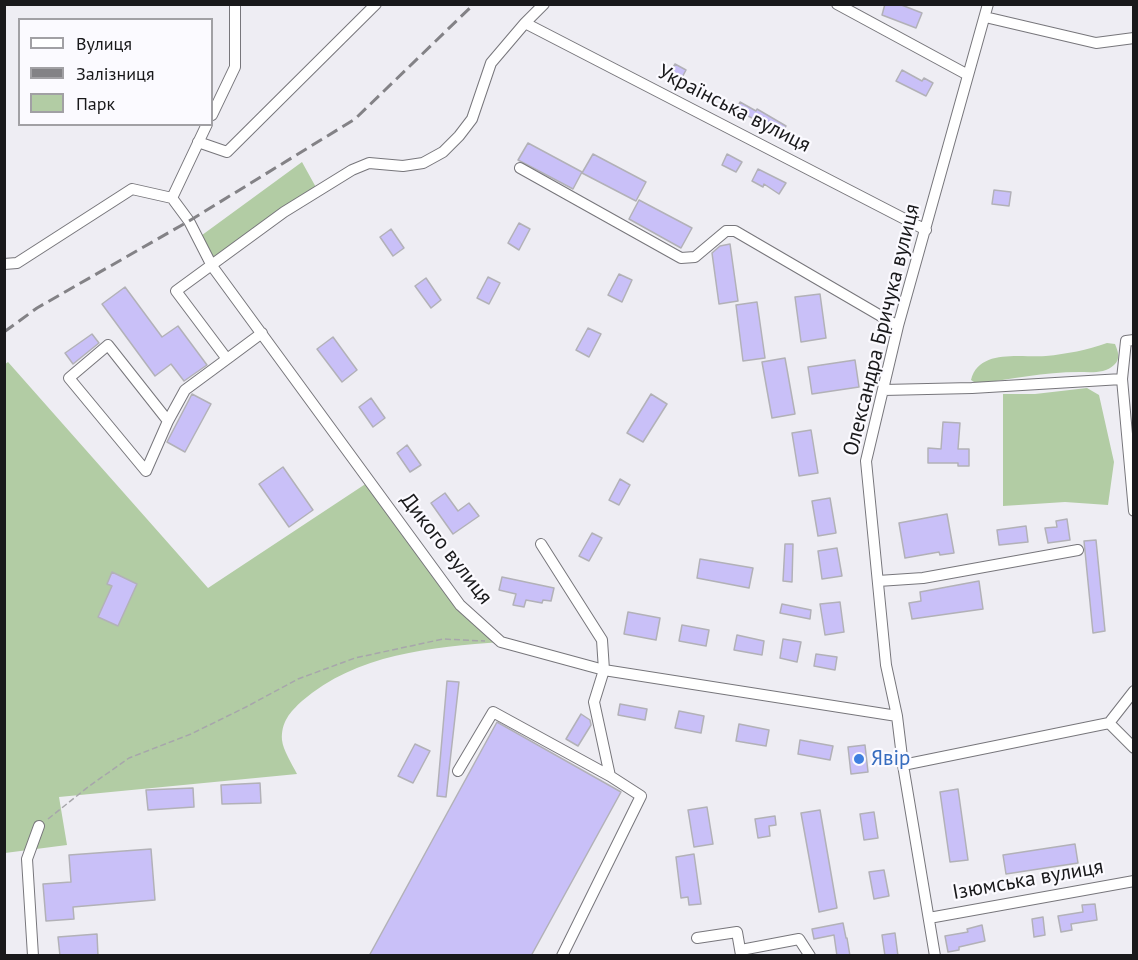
<!DOCTYPE html>
<html>
<head>
<meta charset="utf-8">
<style>
  body { margin:0 }
  #map { position:relative; width:1138px; height:960px; overflow:hidden; background:#eeedf3; font-family:"PT Sans",sans-serif }
  canvas { display:block }
  .frame { position:absolute; inset:0; border:6px solid #19191b; pointer-events:none }
  .legend { position:absolute; left:18px; top:18px; width:195px; height:108px; box-sizing:border-box; background:#fbfaff; border:2px solid #a1a0a4; margin:0; padding:8px 10px; list-style:none; font-size:18px; color:#19191b }
  .legend li { display:flex; align-items:center; gap:12px; height:30px }
  .legend b { width:30px; border:2px solid #a1a0a4 }
</style>
</head>
<body>
<div id="map">
<canvas width="1138" height="960"></canvas>
<div class="frame"></div>
<ul class="legend">
<li><b style="height:8px;background:#fff"></b>Вулиця</li>
<li><b style="height:8px;background:#838286"></b>Залізниця</li>
<li><b style="height:16px;background:#b2cca4"></b>Парк</li>
</ul>
</div>
<script>
const c = document.querySelector('canvas').getContext('2d');
c.lineJoin = 'round';
function fillPath(path, color) {
  c.fillStyle = color;
  c.fill(path, 'evenodd');
}
function stroke(path, color, width, dash) {
  c.strokeStyle = color;
  c.lineWidth = width;
  c.lineCap = dash ? 'butt' : 'round';
  c.setLineDash(dash || []);
  c.stroke(path);
}
function write(font, color, halo, rows, align = 'center') {
  c.font = font + ' "PT Sans",sans-serif';
  c.lineWidth = 4.5;
  c.setLineDash([]);
  c.textBaseline = 'middle';
  c.strokeStyle = halo;
  c.fillStyle = color;
  for (const [text, x, y, turn = 0] of rows) {
    c.save();
    c.translate(x, y);
    c.rotate((+turn || 0) * Math.PI / 180);
    c.textAlign = isNaN(turn) ? turn : align;
    if (halo) c.strokeText(text, 0, 0);
    c.fillText(text, 0, 0);
    c.restore();
  }
}
fillPath(new Path2D(`
  M302,162L318,191L212,266L198,238Z
  M1107,343L1115,344C1118,351 1121,359 1114,365C1105,374 1090,372 1079,372C1044,372 1011,379 977,384L971,380C979,348 1022,358 1046,356C1067,354 1087,350 1107,343Z
  M8,362L208,588L370,481L460,605L501,642C432,647 356,654 302,701C290,712 281,722 282,740C283,750 292,764 297,774L59,797L67,845L5,853L4,365Z
  M1087,388L1099,395L1114,462L1108,505L1065,502L1003,506V394H1035Z`), '#b2cca4');
const building = new Path2D(`
  M885,4H899L922,13L916,28L882,15Z
  M675,64L686,70L679,83L668,76Z
  M902,70L922,81L924,78L933,83L926,96L896,81Z
  M740,102L756,111L757,109L786,126L780,137L770,132L772,128L736,110Z
  M528,143L582,172L573,189L518,160Z
  M593,154L646,182L636,201L582,173Z
  M727,154L742,162L736,172L722,165Z
  M758,169L786,183L779,194L764,184L763,187L752,181Z
  M994,190L1011,192L1009,206L992,204Z
  M639,200L692,228L681,248L629,219Z
  M519,223L530,229L519,250L508,243Z
  M391,229L404,248L393,256L380,237Z
  M730,244L738,301L719,304L712,253L720,246Z
  M619,274L632,280L622,302L608,295Z
  M488,277L500,283L489,304L477,298Z
  M426,278L441,300L431,308L415,286Z
  M125,287L162,337L178,326L207,365L184,381L171,364L155,376L102,304Z
  M820,294L826,338L801,342L795,297Z
  M757,302L765,358L743,361L736,305Z
  M588,328L601,334L589,357L576,350Z
  M92,334L99,343L73,364L65,353Z
  M333,337L357,370L342,382L317,349Z
  M785,358L795,414L772,418L762,362Z
  M855,360L859,387L812,394L808,367Z
  M192,394L211,404L185,452L167,442Z
  M651,394L667,404L643,442L627,433Z
  M371,398L385,418L373,427L359,407Z
  M943,422L960,423L958,449H969V466H958V463H928V448L941,449Z
  M811,430L818,473L799,476L792,433Z
  M407,445L421,465L410,472L397,453Z
  M283,467L313,510L289,527L259,484Z
  M620,479L630,485L619,505L609,500Z
  M445,493L458,511L469,503L479,516L453,534L431,503Z
  M830,498L836,533L818,536L812,501Z
  M947,514L954,553L940,555L939,552L905,558L899,523Z
  M1067,519L1070,540L1048,543L1045,528L1057,527L1056,521Z
  M1026,526L1028,542L999,545L997,530Z
  M592,533L602,538L589,561L579,556Z
  M1096,540L1105,631L1093,633L1084,541Z
  M785,544H793L792,582L783,581Z
  M837,548L842,576L822,579L818,551Z
  M700,559L753,568L749,588L697,578Z
  M112,572L137,584L118,626L98,617L112,586L107,584Z
  M502,577L554,588L551,601L543,600L542,603L526,600L524,607L513,605L516,594L499,590Z
  M979,581L983,609L912,619L909,603L921,601L920,592Z
  M840,602L844,632L825,635L820,604Z
  M782,604L811,610L810,619L780,613Z
  M628,612L660,618L656,640L624,634Z
  M682,625L709,630L706,646L679,641Z
  M737,635L764,641L762,655L734,650Z
  M783,639L801,642L797,662L780,658Z
  M816,654L837,657L835,670L814,666Z
  M447,681L459,682L446,797L437,796Z
  M620,704L647,709L645,720L618,715Z
  M679,711L704,716L701,733L675,728Z
  M581,714L590,720L591,725L578,746L566,739Z
  M497,722L621,792L531,956H369Z
  M739,724L769,730L766,746L736,741Z
  M800,740L833,746L830,760L798,754Z
  M415,744L430,751L413,783L398,776Z
  M865,745L868,772L851,774L848,747Z
  M260,783L261,803L222,804L221,785Z
  M193,788L194,807L148,810L146,790Z
  M958,789L968,860L950,862L940,792Z
  M707,807L713,844L694,847L688,810Z
  M820,810L837,908L819,912L801,813Z
  M874,812L878,838L864,840L860,814Z
  M775,816L776,825L769,826L770,836L758,838L755,819Z
  M1075,844L1078,863L1006,874L1003,855Z
  M151,849L155,900L73,907L74,919L46,921L43,884L71,882L69,855Z
  M694,854L701,904L689,905L688,897L681,898L676,857Z
  M884,870L889,896L874,899L869,872Z
  M1095,904L1097,920L1071,924L1072,930L1061,932L1058,916L1083,912L1082,905Z
  M1043,917L1045,935L1034,937L1032,919Z
  M843,923L846,938H847L850,956H837L834,935L814,939L812,929Z
  M982,925L985,941L959,947V950L948,952L945,936L968,932L967,929Z
  M895,933L898,956H885L882,935Z
  M97,934L98,956H60L58,937Z`);
fillPath(building, '#c9c0f8');
stroke(building, '#b2b1b7', 1.5);
const minor = new Path2D(`
  M837,4L968,75
  M985,17L1096,43L1134,38
  M525,23L926,230
  M212,115L235,67V4
  M198,142L227,152L376,4
  M520,168L681,258L695,257L726,231H735L898,326
  M172,198L207,124
  M4,264L17,263L132,189L172,198L189,221L212,266L460,605L501,642L604,670L897,716
  M1134,340L1126,341L1122,379L1134,511
  M227,359L262,333
  M883,390L972,388L1122,379
  M168,421L108,345L69,378L146,471L168,421L185,390L227,359L176,291L284,212L352,170L369,163L403,166L423,163L443,152L459,136L472,119L491,63L525,23L544,4
  M541,544L602,640L604,670L594,702L610,776
  M878,581L923,578L1078,550
  M1109,723L1134,748
  M903,765L1109,723L1134,691
  M458,771L493,712L610,776L641,796L562,956
  M929,918L1134,881
  M697,938L737,932L741,955
  M741,950L799,939L810,956
  M33,956L27,859L39,826
  M935,956L903,765L897,716L886,665L866,461L898,326L988,4`);
stroke(minor, '#77767b', 12);
stroke(new Path2D(`
  M48,819L88,787L129,758L191,734L246,707L298,679L355,658L443,639L485,641`), '#a7a6ab', 1.5, [6, 3]);
stroke(minor, '#fff', 10);
stroke(new Path2D(`
  M4,332L37,308L189,221L355,119L474,4`), '#838286', 3, [12, 6]);
for (const [x, y, r, color] of [
  [859,759,6,"#3f7fe0"]
]) {
  const dot = new Path2D();
  dot.arc(x, y, r, 0, 2 * Math.PI);
  c.fillStyle = color;
  c.fill(dot);
  stroke(dot, '#fbfaff', 2);
}
write('21px', '#19191b', '#fbfaff', [
  ["Українська вулиця",734,109,27],
  ["Олександра Бричука вулиця",882,330,-76],
  ["Дикого вулиця",446,549,52],
  ["Ізюмська вулиця",1028,880,-10]
]);
write('21px', '#366cbe', '#fbfaff', [
  ["Явiр",871,759]
], 'left');
</script>
</body>
</html>
